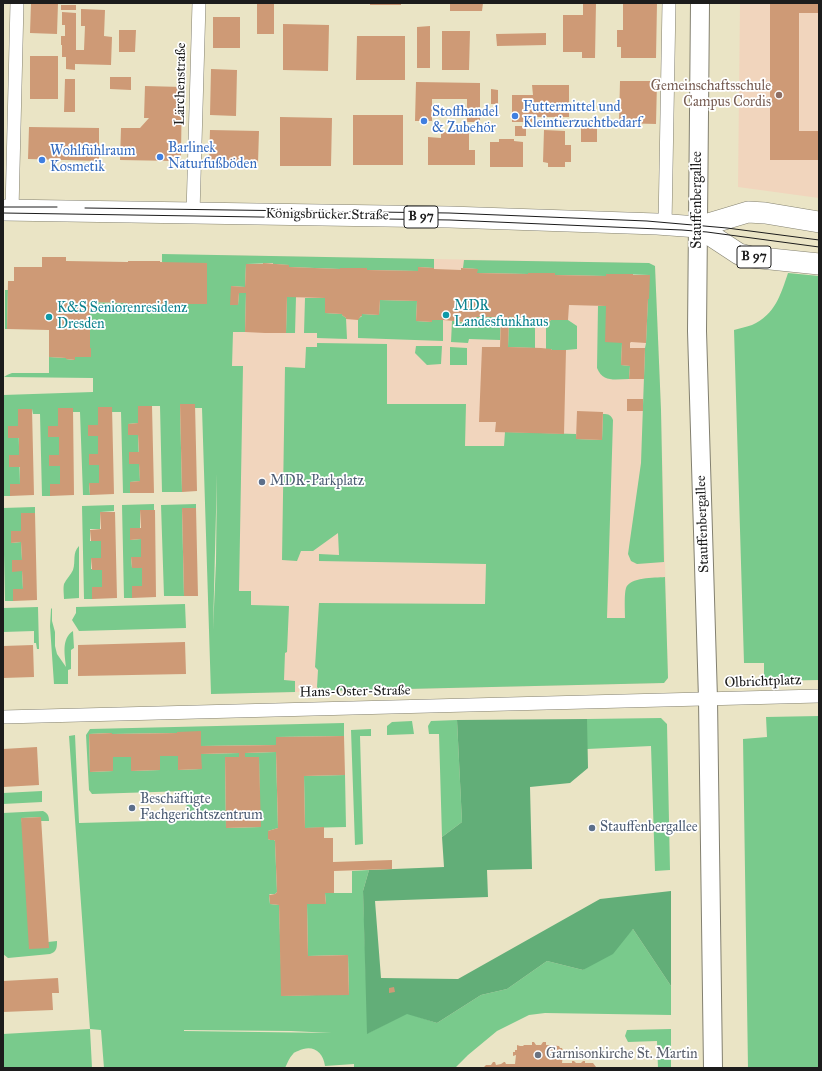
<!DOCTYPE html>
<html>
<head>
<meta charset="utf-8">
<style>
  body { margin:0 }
  #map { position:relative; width:822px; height:1071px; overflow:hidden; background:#eae4c5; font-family:"IM FELL Great Primer",serif }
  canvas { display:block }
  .frame { position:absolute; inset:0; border:4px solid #1c1c1c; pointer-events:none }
</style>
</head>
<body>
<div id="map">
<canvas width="822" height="1071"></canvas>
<div class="frame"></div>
</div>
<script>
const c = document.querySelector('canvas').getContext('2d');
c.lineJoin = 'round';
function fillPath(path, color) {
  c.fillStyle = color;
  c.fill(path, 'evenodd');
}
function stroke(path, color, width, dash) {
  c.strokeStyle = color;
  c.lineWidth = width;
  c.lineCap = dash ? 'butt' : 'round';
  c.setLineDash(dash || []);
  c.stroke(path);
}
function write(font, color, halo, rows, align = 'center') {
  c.font = font + ' "IM FELL Great Primer",serif';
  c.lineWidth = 3.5;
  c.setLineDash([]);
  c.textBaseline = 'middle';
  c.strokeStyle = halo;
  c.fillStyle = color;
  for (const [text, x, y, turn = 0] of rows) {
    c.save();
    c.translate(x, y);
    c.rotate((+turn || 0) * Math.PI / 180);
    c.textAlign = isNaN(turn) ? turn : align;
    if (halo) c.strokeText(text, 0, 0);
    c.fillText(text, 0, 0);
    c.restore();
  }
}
fillPath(new Path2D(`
  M740,3H819V198L738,187Z
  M222,255L649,263L655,266L661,410L668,678L664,683L211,694L216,562Z`), '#f1d5bd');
fillPath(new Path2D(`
  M162,254L434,259V268L418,267V271L367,270V268H340V269L289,267V265L273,264V263L246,264L245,287L231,286V305H238L239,293H246L245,332H233L232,366H243L239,591H251V605L289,606L287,652L285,653L284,680L295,681V692L211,694L202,408H195L180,404L182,492H162L160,406H138V423L128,424V435H138L140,481L130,482V493H123L121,412H112V407H98V425H88V436H98V454H89V465H99V483H89L90,495H83L80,412H73L58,426H48V437H59V455H49V466H60V484H50V496H42L40,414H33L32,409H18L20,484H10V496H3V395L93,392V378L4,377L7,375L12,373H49V357L66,358V359L74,360L75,357H91V348H90V302L127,303V304H207V286L162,262ZM217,473L216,562L213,630Z
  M464,260L649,263L655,266L661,410L664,562L637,564L631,561L628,554L641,463L645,348L646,343L649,275L623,274H607L606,276L555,275V273H529L528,274L477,273V269L463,268Z
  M788,273L819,276V680L764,681V663H744L734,330C740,328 747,327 752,325C775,315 781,294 788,273Z
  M5,290H8L7,329H5Z
  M287,297H296L295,333H286Z
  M305,298H325V313L342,314V315L346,318L347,339L317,338V333H304Z
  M380,300L417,301L416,321L432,322V320H443V341L358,338V319L362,316V314L379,315Z
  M598,306H606L622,343L621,365L630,366L629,379C616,379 603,383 597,368Z
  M476,317H501L500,340L469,339L468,343L451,342L452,321H460V322L476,323Z
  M509,317H513V319H530L531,321L535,325V348L508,347Z
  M551,320H568L577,326V349L566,350H552L551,349H546V325Z
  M317,343L387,344V404H466L465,446H504L505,432L576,434V439L602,440L603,414C609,414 611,415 613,420L607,618H625C625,611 624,594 626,588C630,577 654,578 665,577L668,678L664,683L320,691L317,687L318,670L315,667L319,603L485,604L486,564L319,561V554L339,555L338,533L313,551H301L297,561L282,560L285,367L305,368L306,347H317Z
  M416,346H442L441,364L427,365L415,353Z
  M450,347L467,348V365H450Z
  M154,504V510L140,511V528H130V540L141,539V557H131L132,568H142V586H132V598H124L122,505Z
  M196,504V508L182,509L184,596H164L161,505Z
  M114,505V511L100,512V529H90V541H101V558H91V569H102V587L92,599H84L82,506Z
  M35,507V513L21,514V531H11V543L21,542L22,560H12V571H22L23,589H13V601H5L3,508Z
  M79,546V598L64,599C64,595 63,588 64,584C66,579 71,575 73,570C76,561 72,553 79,546Z
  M185,604L186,628L79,631L72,620L76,613V607Z
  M38,607L39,649H37L36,643H34V631L3,632V608Z
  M52,608V621L55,632V646L57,654L66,667C65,655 61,639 73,631L74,648L71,650V669L68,670V684H54L50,626L51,609Z
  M819,716V1068H748L743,739L767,737L766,717Z
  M661,718L667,724L670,870L655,871L651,746L587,749V719Z
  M457,720L462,822L442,837L439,734H429L428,726L431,721Z
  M412,721L414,734L387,735V726L392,722Z
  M344,723V736L276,737V745L201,746V732L177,733L112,734V733L89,734L90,772L113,771V757H131V771L160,770V756H178V770L201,769V754L239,753V757L225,758L226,828L260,827L259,757H245V753L276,752L278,828L268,831V839L270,840H274L275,841L277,892L275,894H270L269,895L270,904L279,905L282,996L349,994L348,955L308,956L307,904H326L325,893H352V871L369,870L363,891L368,1033L407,1013L437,1023L481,995L507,989L547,961L583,970L633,929L671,986V1015L545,1013L529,1015L497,1031L468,1055L455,1068H354V1064L325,1066C323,1051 312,1044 298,1051C296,1052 294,1052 293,1054C289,1058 287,1064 285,1068H104L101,1030L90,1029L92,1068H3V1034L90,1029L69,736L75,735L79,823L187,820L186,791L92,794L89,790L86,735L90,729ZM184,1030L291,1031L332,1033L184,1031Z
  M371,729V736H360L363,844L355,845L351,730Z
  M345,775L346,827L305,828L304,776Z
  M42,791V802L3,804V793Z
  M43,811C47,813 49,815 49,821H41V817L21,818L48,942L57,941C57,947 57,952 50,954L8,958L3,954V813Z
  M671,1029V1068H658L657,1041L628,1042L625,1036L627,1030Z`), '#79ca8c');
fillPath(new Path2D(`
  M587,719L588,768L570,783L530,787L532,869L487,870L488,897L375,901L381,978L458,979L600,899L671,891V986L633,929L613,954L583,970L547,961L507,989L481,995L437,1023L407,1014L367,1034L363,891L369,870L444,867L442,837L462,822L457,720Z`), '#62ae78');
fillPath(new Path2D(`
  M31,3H58L57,34L30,33Z
  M257,3H274V34H257Z
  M370,3H401V5H370Z
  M450,3H483L482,11H450Z
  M583,3H596L595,58H582V52H563V15H583Z
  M623,3H657L656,58H621V47H617V30H623Z
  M770,3H819V13H799V131H819V160H770Z
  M61,5H76V10H61Z
  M81,9L105,10L104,36L112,37L111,65L75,64V70L66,69V57H62V45H61V36H65V25H62V12L76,13V50H84L85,26H81Z
  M213,17H240V48H213Z
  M283,24L329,25L328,71L283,70Z
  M430,26V68H417V27Z
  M119,30H136L135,52H119Z
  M442,31H470L469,70H442Z
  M546,33V45L497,46L496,34Z
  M357,36H405V80H356Z
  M30,56H58V99H30Z
  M211,69L237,70L236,116L210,115Z
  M110,77H131V90L110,89Z
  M65,79H75V112H64Z
  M620,81H657L656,124L619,123Z
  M416,82L480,83V122H467V99H432V121H415Z
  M532,85H569V117H532V122H512V95H533Z
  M145,86L182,87L181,155L175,161L120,160L121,128H140L149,118H144Z
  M491,89L498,90V104H491Z
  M353,115H403V165H353Z
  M280,117L332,118L331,166H280Z
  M581,122L597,123V142H581Z
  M515,126H526V136H515Z
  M29,127L99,128V161L28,159Z
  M210,130L259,131L258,163L209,162Z
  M544,130L565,131V145H571V162H565V167H548V163L543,162Z
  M441,132L469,133V150H475V165H428V137L441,138Z
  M499,139H514V141L523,142V167H490V142H499Z
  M42,257H66V261L128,262V261H160V262L207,263V304H127V303L90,302V348H91V357H75V360L66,359V358L49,357V330L7,329L8,281H14V267H42Z
  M263,263L289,265V267L340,269V268H367V270L418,271V267L434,268V269L461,270V268L478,269L477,273L528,274V273H555V275L606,276V274H633V275H650L649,299H648L646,343L631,342L630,343V348H645L644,379H629L630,366L621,365L622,343L605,342L606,306L569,305L568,320H551L546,325H534L530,319H513V317H509L508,347L541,348L551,349L552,350H566L564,434L495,432L496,422H479L482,347H500L501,317H476V323L443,320H432V322L416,321L417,301L380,300L379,315L362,314V316H361L358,320L346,319V318L342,315V314L325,313V298L287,297L286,333H265L245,332L246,293H239L238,305H230L231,286L245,287L246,264H263Z
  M627,399H643V411H627Z
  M180,404H195L197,491L182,492Z
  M138,406H152L154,493H130V482L140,481L139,464H129V452H139L138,435H128V424L138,423Z
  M98,407H112L114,494L90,495L89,483H99V465H89V454H98V436H88V425H98Z
  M58,408H73L74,495L50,496V484H60V466H49V455H59V437H48V426H58Z
  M18,409H32L34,495L10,496V484H20V467H9V455H19V438H8V426H18Z
  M577,411L603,412L602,440L576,439Z
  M182,508H196L198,596H184Z
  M140,510H155L156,597L132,598V586H142V568H132L131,557H141V539L130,540V528H141Z
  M100,512H115L117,598L92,599V587H102V570H92L91,558H101V541H91L90,530L101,529Z
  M21,513H35L37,600L13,601V589H23L22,571L12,572V560H22L21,542L11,543V531H21Z
  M185,642L186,674L78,676V645Z
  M33,645L34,677L3,678V646Z
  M201,731V746L276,745V737L344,736L345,775L304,776L305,828L324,827V838H333V862L392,860V869L334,871V893H325L326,904H307L308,956L348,955L349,995L281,996L279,905L270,904V903L269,895L275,894L277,892L275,841L274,840H270L268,839V831L278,828L276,752L245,753V757H259L261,827L226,828L225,757H239V753L201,754L202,769L178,770V756H160V770L131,771V757H113V771L90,772L89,734L112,733V734L177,733V732Z
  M37,747L39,785L3,787V749Z
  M41,817L49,948L29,949L21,818Z
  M58,978L59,993H52L53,1010L3,1012V981Z
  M394,987L395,992L389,993V988Z
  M532,1042H534L536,1045H541L543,1042H546V1045L559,1046L560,1048H562L564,1054H563L562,1063H572V1061H574L576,1063H581L583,1061H585V1063H593L596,1067V1068H483L486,1065H491L493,1062H495L496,1065L501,1064L504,1062H505L506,1064H515L516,1055L513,1056V1052H515V1050H517V1045L520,1046H523L524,1045H532Z`), '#ce9a76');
const street = new Path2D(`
  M12,210L17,3
  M193,213L199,3
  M665,225L669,3
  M3,717L819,696`);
const secondary = new Path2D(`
  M700,3L697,331L708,699L713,1068`);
const primary = new Path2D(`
  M3,210L449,217L657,224L698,227L748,212L765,213L819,222
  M698,227L739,254L751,257L819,264`);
stroke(street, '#838070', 14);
stroke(secondary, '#838070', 20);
stroke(primary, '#838070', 22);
stroke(street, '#fff', 13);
stroke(secondary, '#fff', 18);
stroke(primary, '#fff', 21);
stroke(new Path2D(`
  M3,207H57
  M85,208L449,213L647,221L727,228L819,240
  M3,213L450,220L682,230L707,232L819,247`), '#1c1c1c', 1);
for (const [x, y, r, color] of [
  [779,95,4,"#8d6e63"],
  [515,116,4,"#3f7fe0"],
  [424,121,4,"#3f7fe0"],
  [160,157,4,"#3f7fe0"],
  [42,160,4,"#3f7fe0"],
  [446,315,4,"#0f9aa8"],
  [49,317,4,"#0f9aa8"],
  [262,482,4,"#5c6f8a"],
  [132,808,4,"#5c6f8a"],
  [592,828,4,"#5c6f8a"],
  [538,1055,4,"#6b7280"]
]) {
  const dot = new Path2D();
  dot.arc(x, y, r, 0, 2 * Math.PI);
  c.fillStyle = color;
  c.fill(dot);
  stroke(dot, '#fff', 1.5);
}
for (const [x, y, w] of [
  [421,217,34],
  [754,257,34]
]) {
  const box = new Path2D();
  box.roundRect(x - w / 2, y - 11, w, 22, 3);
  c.fillStyle = '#fff';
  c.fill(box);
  stroke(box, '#1c1c1c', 1);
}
write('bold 13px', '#1c1c1c', null, [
  ["B 97",421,217],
  ["B 97",754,257]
]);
write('14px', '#1c1c1c', '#fff', [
  ["Lärchenstraße",181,84,-89],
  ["Stauffenbergallee",698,200,-90],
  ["Königsbrücker Straße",327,215,1],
  ["Stauffenbergallee",703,524,-92],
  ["Olbrichtplatz",763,682,-2],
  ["Hans-Oster-Straße",355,692,-1]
]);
write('14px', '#785e54', '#fff', [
  ["Gemeinschaftsschule",771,87],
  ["Campus Cordis",771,103]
], 'right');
write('14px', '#366cbe', '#fff', [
  ["Futtermittel und",523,108],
  ["Kleintierzuchtbedarf",523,124],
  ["Stoffhandel",432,113],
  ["& Zubehör",432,129],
  ["Barlinek",168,149],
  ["Naturfußböden",168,165],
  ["Wohlfühlraum",50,152],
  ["Kosmetik",50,168]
], 'left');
write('14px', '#0d838f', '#fff', [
  ["MDR",454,307],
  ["Landesfunkhaus",454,323],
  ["K&S Seniorenresidenz",57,309],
  ["Dresden",57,325]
], 'left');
write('14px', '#4e5e75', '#fff', [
  ["MDR-Parkplatz",270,482],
  ["Beschäftigte",140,800],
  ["Fachgerichtszentrum",140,816],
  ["Stauffenbergallee",600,828]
], 'left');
write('14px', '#5b616d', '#fff', [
  ["Garnisonkirche St. Martin",546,1055]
], 'left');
</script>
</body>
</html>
